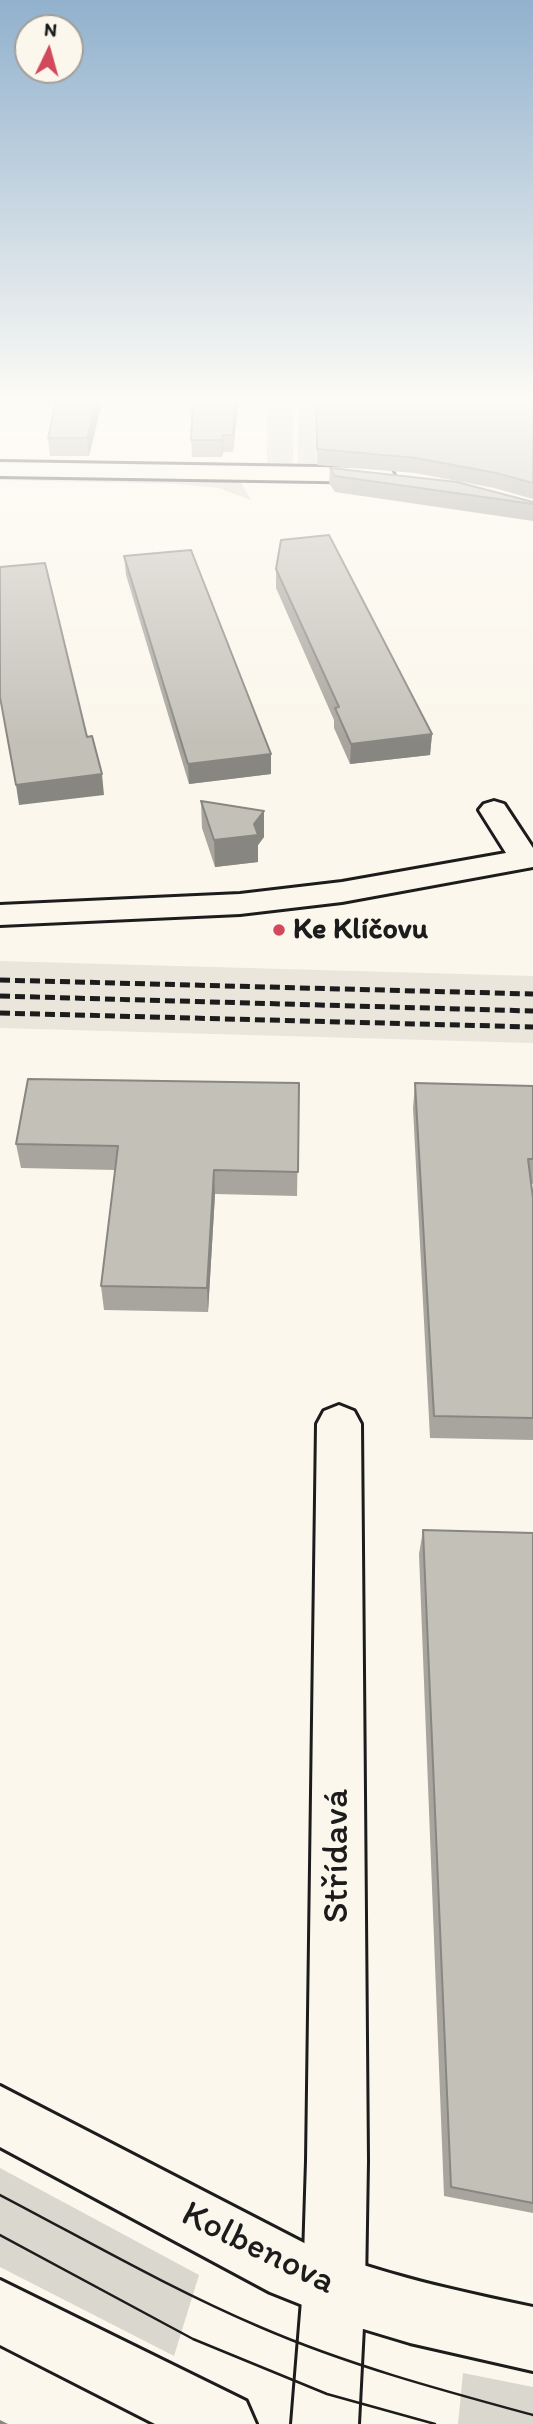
<!DOCTYPE html>
<html>
<head>
<meta charset="utf-8">
<style>
  body { margin:0 }
  #map { position:relative; width:533px; height:2424px; overflow:hidden; background:#fbf7ec; font-family:Itim,sans-serif }
  canvas { display:block }
  .north { position:absolute; left:14px; top:14px; width:70px; height:70px; box-sizing:border-box; background:#fbf7ec; border:2px solid #a29f99; border-radius:50%; rotate:5deg; font-size:19px; font-weight:700; line-height:28px; text-align:center; color:#1c1c1c }
  .north::after { content:''; display:block; margin:auto; width:24px; height:32px; background:#d1495b; clip-path:polygon(50% 0,100% 100%,50% 72%,0 100%) }
</style>
</head>
<body>
<div id="map">
<canvas width="533" height="2424"></canvas>
<div class="north">N</div>
</div>
<script>
const c = document.querySelector('canvas').getContext('2d');
c.lineJoin = 'round';
function fillPath(path, color) {
  c.fillStyle = color;
  c.fill(path, 'evenodd');
}
function stroke(path, color, width, dash) {
  c.strokeStyle = color;
  c.lineWidth = width;
  c.lineCap = dash ? 'butt' : 'round';
  c.setLineDash(dash || []);
  c.stroke(path);
}
function write(font, color, halo, rows, align = 'center') {
  c.font = font + ' Itim,sans-serif';
  c.lineWidth = 7;
  c.setLineDash([]);
  c.textBaseline = 'middle';
  c.strokeStyle = halo;
  c.fillStyle = color;
  for (const [text, x, y, turn = 0] of rows) {
    c.save();
    c.translate(x, y);
    c.rotate((+turn || 0) * Math.PI / 180);
    c.textAlign = isNaN(turn) ? turn : align;
    if (halo) c.strokeText(text, 0, 0);
    c.fillText(text, 0, 0);
    c.restore();
  }
}
fillPath(new Path2D(`
  M0,961L533,976V1043L0,1028Z`), '#eae6dc');
fillPath(new Path2D(`
  M267,402H293V463H267Z
  M298,402H314L316,464L298,463Z
  M0,477H238L251,500L219,488L177,484L0,480Z
  M0,2168L199,2275L174,2356L0,2267Z
  M463,2373L533,2387V2424H458Z`), '#dad7ce');
const minor = new Path2D(`
  M0,462L383,468L391,470L394,475L391,480L383,482L0,476Z
  M494,801L504,804L533,848V867L342,902L240,914L0,925V905L240,894L342,882L506,853L479,810L484,804Z
  M339,1405L354,1411L361,1424L367,2161L365,2288L358,2424H292L303,2288L307,2161L317,1424L324,1411Z`);
const major = new Path2D(`
  M0,2086L310,2246C383,2275 457,2291 533,2307V2371L410,2343L360,2328L270,2292L0,2147Z
  M0,2280L246,2401L256,2424H155L0,2345Z`);
stroke(minor, '#1c1c1c', 6);
stroke(major, '#1c1c1c', 6);
fillPath(minor, '#fbf7ec');
fillPath(major, '#fbf7ec');
stroke(new Path2D(`
  M0,2195C86,2240 171,2289 260,2327C348,2365 441,2390 533,2415
  M0,2235L193,2339L327,2394L435,2424`), '#1c1c1c', 2.5);
stroke(new Path2D(`
  M0,980L533,994
  M0,996L533,1011
  M0,1013L533,1027`), '#1c1c1c', 5, [10, 5]);
fillPath(new Path2D(`
  M102,402L89,456H50L48,438Z
  M238,402L233,452H223L222,457H192L191,440Z
  M315,402H533L526,403L533,404V499L494,488L415,473L317,465Z
  M330,468L533,502V521L335,492L329,483Z
  M124,556L271,774L189,784L126,575Z
  M276,569L432,734L430,755L350,764L334,728V720L276,588Z
  M201,801L264,811V837L258,845V862L215,867L202,828Z
  M299,1083L297,1196L215,1194L208,1312L104,1310L101,1286L115,1170L21,1168L16,1144Z
  M415,1083L533,1086V1184L531,1183L533,1198V1440L430,1438L413,1108Z
  M423,1530L533,1533V2213L444,2196L419,1554Z`), '#a8a59e');
fillPath(new Path2D(`
  M96,402H102L89,456L87,438Z
  M236,402H238L233,452V435Z
  M223,435V452L222,457V440Z
  M432,734L430,755L350,764L351,744Z
  M271,754V774L189,784L188,764Z
  M102,774L104,795L19,805L16,785Z
  M264,811V837L258,845V862L215,867L214,840L254,824Z
  M214,1170L215,1194L208,1312L207,1288Z
  M0,2420L8,2424H0Z`), '#888681');
const building = new Path2D(`
  M56,402H96L87,438H48Z
  M193,402H236L233,435H223L222,440H191Z
  M316,402H525L533,404V483L496,473L416,458L317,449Z
  M330,468L457,482L533,502V504L335,476Z
  M329,535L432,734L351,744L335,708L339,707L276,569L281,540Z
  M191,550L271,754L188,764L124,556Z
  M45,563L87,737L92,736L102,774L16,785L0,697V567Z
  M201,801L264,811L254,824L258,835L214,840Z
  M28,1079L299,1083L298,1172L214,1170L207,1288L101,1286L118,1146L16,1144Z
  M415,1083L533,1086V1159H528L533,1198V1418L434,1416Z
  M423,1530L533,1533V2203L451,2187Z`);
fillPath(building, '#c3c0b8');
stroke(building, '#888681', 2);
const sky = c.createLinearGradient(0, 0, 0, 742);
sky.addColorStop(0, '#91b1cd');
sky.addColorStop(0.54, '#fdfbf6');
sky.addColorStop(1, '#fdfbf600');
c.fillStyle = sky;
c.fillRect(0, 0, 533, 742);
for (const [x, y, r, color] of [
  [279,930,7,"#d1495b"]
]) {
  const dot = new Path2D();
  dot.arc(x, y, r, 0, 2 * Math.PI);
  c.fillStyle = color;
  c.fill(dot);
  stroke(dot, '#fbf7ec', 2.5);
}
write('bold 30px', '#1c1c1c', '#fbf7ec', [
  ["Ke Klíčovu",293,930]
], 'left');
write('37px', '#1c1c1c', '#fbf7ec', [
  ["Střídavá",338,1856,-90],
  ["Kolbenova",258,2249,26]
]);
</script>
</body>
</html>
